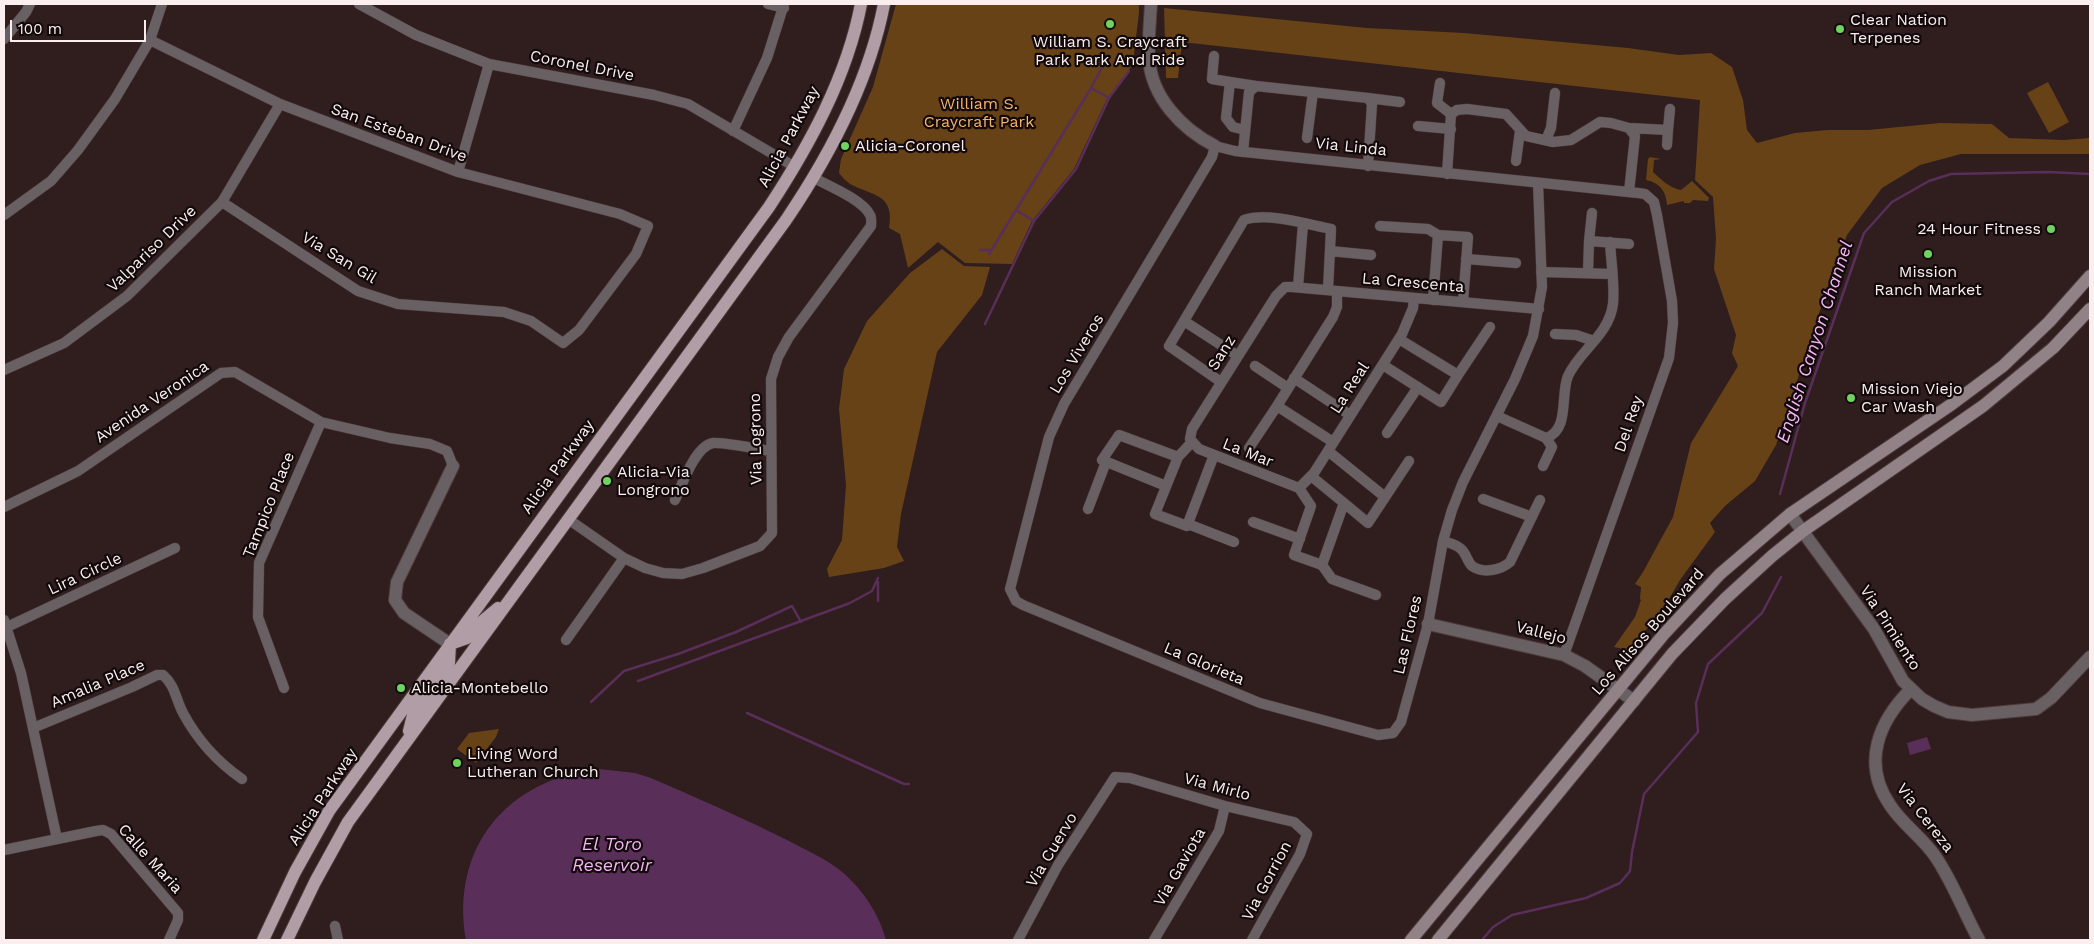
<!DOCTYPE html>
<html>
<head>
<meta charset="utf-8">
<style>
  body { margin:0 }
  #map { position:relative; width:2094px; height:944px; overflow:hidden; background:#301d1e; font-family:"Work Sans",sans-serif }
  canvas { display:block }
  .frame { position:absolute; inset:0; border:5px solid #fbeeee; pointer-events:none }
  .scale { position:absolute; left:10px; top:20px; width:136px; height:22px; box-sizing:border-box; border:2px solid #fbeeee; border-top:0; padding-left:6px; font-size:15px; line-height:18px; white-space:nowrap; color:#fbeeee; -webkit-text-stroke:4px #120a0a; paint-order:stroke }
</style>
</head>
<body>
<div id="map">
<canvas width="2094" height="944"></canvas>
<div class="frame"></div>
<div class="scale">100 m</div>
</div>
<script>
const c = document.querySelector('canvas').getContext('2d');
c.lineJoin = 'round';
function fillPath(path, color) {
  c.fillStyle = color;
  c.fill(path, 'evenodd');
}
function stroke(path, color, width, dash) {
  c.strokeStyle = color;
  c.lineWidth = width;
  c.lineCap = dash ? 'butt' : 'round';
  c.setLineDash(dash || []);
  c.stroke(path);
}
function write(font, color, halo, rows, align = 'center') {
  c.font = font + ' "Work Sans",sans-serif';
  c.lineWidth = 4.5;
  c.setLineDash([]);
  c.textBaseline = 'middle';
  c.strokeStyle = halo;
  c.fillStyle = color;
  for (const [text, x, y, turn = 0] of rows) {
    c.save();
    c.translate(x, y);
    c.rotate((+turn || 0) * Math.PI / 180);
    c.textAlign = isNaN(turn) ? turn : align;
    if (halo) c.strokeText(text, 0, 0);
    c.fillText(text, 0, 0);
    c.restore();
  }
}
fillPath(new Path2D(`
  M896,4H1139V13L1133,62L1125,78L1108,97L1074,169L1032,221L1012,264L965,263L938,242L908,268L900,234L889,228C895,194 873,196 850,184C846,181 842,177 839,173L841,159L873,87Z
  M1164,8L1367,28L1464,33L1628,48L1679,55L1711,53L1732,67L1743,100L1747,130L1757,143L1795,133L1828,130H1868L1940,123L1992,124L2009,138L2064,140L2090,138V154H1961L1920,165L1882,188L1847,235L1829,283L1776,445L1755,481L1725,506L1710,523L1715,532L1680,580L1662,611L1629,650L1614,647L1635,617L1641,600L1640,599L1641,587L1635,584L1643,572L1673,517L1691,443L1738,366L1732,353L1736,335L1714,269L1716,239L1713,197L1695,180L1700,100L1182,42L1178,78H1166Z
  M2048,82L2069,122L2049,133L2027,93Z
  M1650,157L1661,159L1654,160L1653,172C1661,179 1669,188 1681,190L1692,181L1709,198L1708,201L1693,200L1690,203H1684V201L1667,205C1666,191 1660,183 1646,180L1648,159Z
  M942,249L964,266L990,267L982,295L937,352L901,514L897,547L904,561L884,568L829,577L827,569L842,540L846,485L839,409L844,369L867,321L910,273Z
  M499,729L496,737L476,763L457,749L469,733Z`), '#674216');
fillPath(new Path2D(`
  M1927,737L1931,749L1910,755L1907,743Z
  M599,769L635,773L651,778C697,798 743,818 787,840C804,849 822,857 837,868C860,885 879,913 886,940H466C450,848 507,779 599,769Z`), '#592f59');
stroke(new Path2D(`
  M1109,98L1129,71
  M1034,221L1076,169L1109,98L1091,88
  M980,250H991
  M989,254L1091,88L1106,60
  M985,324L1034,221L1016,210
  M1780,494L1805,403L1864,233L1892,202L1929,181L1951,174L2049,172L2090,174
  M878,601V582
  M638,681L850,603L872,591L878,578
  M591,702L624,671L678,654L736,632L792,606L801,622
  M747,713L904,784H909
  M1482,940L1493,927L1512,915L1586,898L1620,883L1630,871L1632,852L1644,794L1698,732L1696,703L1708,664L1762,613L1781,577`), '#592f59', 2.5);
const minor = new Path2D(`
  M359,4L416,35L489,64L654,95L688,104L795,167
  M768,4L784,8
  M4,39L26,12L30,4
  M150,40L280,104L458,172L620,214L648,226L636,254L579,330L563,343L531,321L504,312L398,304L358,291L222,202
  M1214,56L1212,79L1230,82
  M1440,83L1437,103L1451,114
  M1368,98L1400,102
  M1418,126L1451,129
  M1629,128L1668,130L1670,109
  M1245,130L1233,127L1226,118L1230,82L1256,86
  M733,131L767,58L784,4
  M1307,138L1313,92
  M1546,140L1551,128L1555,93
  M1667,145L1668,130
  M1243,152L1249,92L1256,86L1368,98L1372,104L1368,166
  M1516,161L1520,131
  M458,172L489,64
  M1447,174L1451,114L1457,110L1467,109L1506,114L1526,136L1553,142L1571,140L1600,122L1611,123L1629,128L1635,136L1629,192
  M1538,183L1542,287L1533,336L1515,379L1463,482L1452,510L1443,541L1428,624L1401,722L1393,733L1378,735L1260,703L1023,605L1016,601L1010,589L1049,437L1064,404L1212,157L1215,146L1235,151L1638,193L1645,194L1654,202L1657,215L1672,301L1673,323L1669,358L1564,655
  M1592,213L1589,241L1629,244
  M4,215L51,181L78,150L115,99L150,40L162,4
  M1380,226L1428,229L1438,235
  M1330,251L1371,255
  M1466,259L1516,263
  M1541,272L1612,274
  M1588,273L1589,241
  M1298,287L1303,224
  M1433,300L1438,235L1468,237L1463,302
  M1184,321L1238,356
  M1555,334L1576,335L1594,341
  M1383,365L1441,402L1458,375L1399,339
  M1255,366L1288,388
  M4,370L64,343L127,296L222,202L280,104
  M1458,375L1490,327
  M1294,378L1350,415
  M1221,382L1169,346L1244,220C1267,212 1306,224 1331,229L1328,290
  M1277,406L1333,317L1337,307V291
  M1497,416L1546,438C1570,430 1560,395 1568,376C1580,350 1609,335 1613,304C1615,285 1611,262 1610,242
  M1387,433L1418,387
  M1192,442L1178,457L1155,514L1187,526L1214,455
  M1249,448L1277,406L1333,442
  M1328,451L1385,497
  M1543,466L1552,447L1546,438
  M1311,476L1344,503L1322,565
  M1166,486L1102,460L1119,435L1178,457
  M1299,488L1199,449L1190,439L1192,429L1276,296L1285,287H1292L1539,309
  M1299,488L1314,473L1402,334L1413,308L1414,298
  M1299,488L1311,506L1294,555L1322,565L1332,579L1376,595
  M1483,499L1532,517
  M675,500C682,485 695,446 713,443C724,442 758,449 771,451
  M1344,503L1368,523L1409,461
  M4,507L78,471L221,373L235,372L321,422L390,438L430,444L447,451L453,466
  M1088,509L1106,462
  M568,519L624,558L645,568L663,573L682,574L703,568L760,546L772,533L771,379L778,357L789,337L871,226C871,223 872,218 870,215C863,200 829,186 814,178
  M1253,522L1300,539
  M1188,524L1234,542
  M1443,541C1449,543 1456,544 1461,549C1466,553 1467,561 1472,566C1483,574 1501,570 1510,562L1540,500
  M4,620L21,673L57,839
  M7,627L175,548
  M566,640L624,558
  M284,688L258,617L259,563L321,422
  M33,728L132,687L157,675H163C175,685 176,700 183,713C198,741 216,761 242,779
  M4,850L96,831L103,830L111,834L178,913V920L169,940
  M335,926L338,940
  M1018,940L1058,865L1115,777L1130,778L1225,806L1294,822L1307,834L1300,854L1252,940
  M1154,940L1219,831L1225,806`);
const tertiary = new Path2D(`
  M1151,4C1150,21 1148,40 1149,58C1151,97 1182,129 1215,146
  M1790,514L1874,629L1903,681L1922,699L1934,706L1948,712L1972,715L2036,709L2051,698L2090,657
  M1428,624L1564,655L1585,666L1634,701
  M450,644L404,613L395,600L397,582L453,466
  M1911,689C1879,721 1861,763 1890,805C1902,824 1922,837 1935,856C1953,882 1964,913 1979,940`);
const secondary = new Path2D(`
  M1411,940L1664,634L1720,574L1790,514L1952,404L2003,366L2049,322L2090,276
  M1438,940L1672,654L1725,599L1772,556L1803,531L1983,406L2053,348L2090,309`);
const primary = new Path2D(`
  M409,731L413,715L449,663L450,644L467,638L480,623L498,608
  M263,940L295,872L329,811L769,207C809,146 847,77 861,4
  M287,940L315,882L348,822L786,220C830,155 869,82 884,4`);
stroke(minor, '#4c3a3b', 11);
stroke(tertiary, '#4c3a3b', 14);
stroke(secondary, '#4c3a3b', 14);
stroke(primary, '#4c3a3b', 14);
stroke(minor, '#696064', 10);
stroke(tertiary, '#696064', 12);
stroke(secondary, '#918288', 12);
stroke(primary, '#b19da5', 12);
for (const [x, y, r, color] of [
  [1110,24,5,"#6fd360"],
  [1840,29,5,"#6fd360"],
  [845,146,5,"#6fd360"],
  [2051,229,5,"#6fd360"],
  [1928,254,5,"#6fd360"],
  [1851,398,5,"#6fd360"],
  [607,481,5,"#6fd360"],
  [401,688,5,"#6fd360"],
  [457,763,5,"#6fd360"]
]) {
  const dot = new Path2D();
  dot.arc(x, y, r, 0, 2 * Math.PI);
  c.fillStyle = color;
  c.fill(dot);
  stroke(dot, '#120a0a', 2);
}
write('16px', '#fbeeee', '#120a0a', [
  ["Clear Nation",1850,20],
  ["Terpenes",1850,38],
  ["William S. Craycraft",1110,42,"center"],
  ["Park Park And Ride",1110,60,"center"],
  ["Alicia-Coronel",855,146],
  ["24 Hour Fitness",2041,229,"right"],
  ["Mission",1928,272,"center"],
  ["Ranch Market",1928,290,"center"],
  ["Mission Viejo",1861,389],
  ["Car Wash",1861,407],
  ["Alicia-Via",617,472],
  ["Longrono",617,490],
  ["Alicia-Montebello",411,688],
  ["Living Word",467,754],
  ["Lutheran Church",467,772]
], 'left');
write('16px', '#fbeeee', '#120a0a', [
  ["Coronel Drive",582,66,11],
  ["San Esteban Drive",399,133,20],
  ["Alicia Parkway",789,137,-62],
  ["Via Linda",1351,147,6],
  ["Valpariso Drive",152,249,-44],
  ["Via San Gil",339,258,31],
  ["La Crescenta",1413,283,5],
  ["Sanz",1222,353,-58],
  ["Los Viveros",1077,354,-59],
  ["La Real",1350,388,-57],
  ["Avenida Veronica",152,402,-34],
  ["Del Rey",1629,424,-71],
  ["Via Logrono",756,439,-91],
  ["La Mar",1248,453,22],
  ["Alicia Parkway",558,467,-54],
  ["Tampico Place",269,505,-68],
  ["Lira Circle",85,574,-25],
  ["Via Pimiento",1890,628,57],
  ["Los Alisos Boulevard",1648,632,-49],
  ["Vallejo",1541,633,14],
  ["Las Flores",1408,635,-77],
  ["La Glorieta",1204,664,23],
  ["Amalia Place",98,684,-23],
  ["Via Mirlo",1217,787,15],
  ["Alicia Parkway",323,797,-57],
  ["Via Cereza",1925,818,52],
  ["Via Cuervo",1052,850,-59],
  ["Calle Maria",150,859,48],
  ["Via Gaviota",1180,867,-60],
  ["Via Gorrion",1267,881,-62]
]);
write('16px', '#f6b36d', '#120a0a', [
  ["William S.",979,104],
  ["Craycraft Park",979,122]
]);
write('italic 18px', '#f8b4f8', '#120a0a', [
  ["English Canyon Channel",1815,342,-72],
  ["El Toro",612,845],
  ["Reservoir",612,866]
]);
</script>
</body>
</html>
